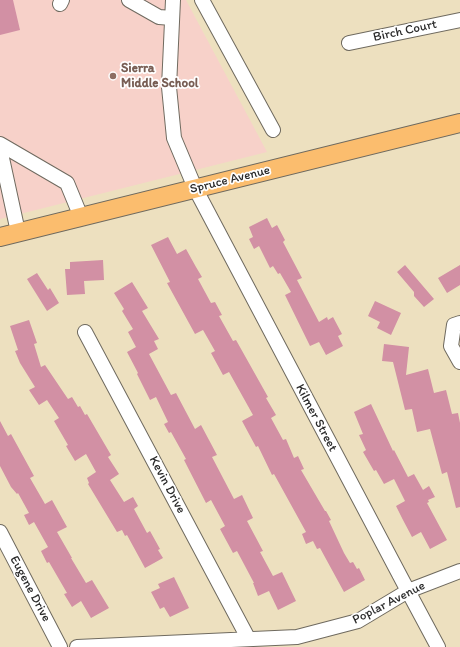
<!DOCTYPE html>
<html>
<head>
<meta charset="utf-8">
<style>
  body { margin:0 }
  canvas { display:block; background:#ede0bf }
</style>
</head>
<body>
<canvas width="460" height="647"></canvas>
<script>
const c = document.querySelector('canvas').getContext('2d');
c.lineJoin = 'round';
function fillPath(path, color) {
  c.fillStyle = color;
  c.fill(path, 'evenodd');
}
function stroke(path, color, width, dash) {
  c.strokeStyle = color;
  c.lineWidth = width;
  c.lineCap = dash ? 'butt' : 'round';
  c.setLineDash(dash || []);
  c.stroke(path);
}
function write(font, color, halo, rows, align = 'center') {
  c.font = font + ' Itim,sans-serif';
  c.lineWidth = 3.5;
  c.setLineDash([]);
  c.textBaseline = 'middle';
  c.strokeStyle = halo;
  c.fillStyle = color;
  for (const [text, x, y, turn = 0] of rows) {
    c.save();
    c.translate(x, y);
    c.rotate((+turn || 0) * Math.PI / 180);
    c.textAlign = isNaN(turn) ? turn : align;
    if (halo) c.strokeText(text, 0, 0);
    c.fillText(text, 0, 0);
    c.restore();
  }
}
fillPath(new Path2D(`
  M0,0H186L267,152L0,219Z`), '#f7d1c9');
fillPath(new Path2D(`
  M0,0H13L20,30L0,35Z
  M267,218L272,228L277,225L285,240L283,242L302,278L297,280L319,322L327,317L328,320L333,317L342,334L338,336L343,346L326,355L319,342L310,346L285,295L291,292L280,273L278,274L273,266L270,268L259,246L254,249L249,239L253,237L249,227Z
  M168,237L177,254L186,249L196,267L202,277L198,279L211,303L215,302L222,315L219,316L233,341L236,340L268,397L266,398L276,415L271,418L283,440L286,439L294,458L298,456L304,469L301,470L325,511H326L331,520L329,521L344,553L350,563L353,562L357,569L359,568L365,580L344,592L320,548L317,549L313,541L306,544L302,534L306,532L274,474L272,475L258,446L256,447L242,421L253,415L229,372L223,375L211,353L215,351L203,330L195,334L167,283L170,282L151,245Z
  M103,260L104,280L84,281L85,294L67,295L65,269H70V262Z
  M405,265L434,299L424,307L414,296V292L397,272Z
  M460,265V285L447,293L438,278Z
  M37,273L48,290L50,288L59,303L47,311L27,279Z
  M132,282L148,308L142,311L159,339L154,341L158,349L149,354L171,395L176,393L195,429L201,425L217,455L212,457L234,499L242,495L253,518L247,521L263,551L260,552L273,576L282,572L296,601L278,610L269,591L258,596L253,583H254L237,551L233,553L220,529L225,526L211,500L206,503L184,460L186,459L171,432L169,433L164,424L168,422L156,397L150,400L137,374L138,373L127,352L136,347L128,332L133,329L122,311L124,309L114,293Z
  M375,301L401,313L391,335L377,328L380,322L368,316Z
  M29,320L37,343L34,344L41,367L45,365L68,399L72,397L78,407L80,406L85,415L87,414L111,455L108,457L119,474L110,480L124,502L133,497L138,506L134,509L147,533L150,531L160,549L158,550L163,558L145,568L127,535L125,536L122,530L117,532L88,484L89,483L87,478L96,472L86,454L75,461L66,446L68,445L54,421L59,418L47,400L39,405L29,390L35,387L20,363L15,351L18,350L10,326Z
  M384,344L409,347L406,375L428,369L434,393L446,390L452,414L458,413L460,423V507L456,508L447,472L442,474L430,429L417,432L412,409L405,410L393,362L382,361Z
  M371,404L393,451L394,450L408,477L414,474L423,490L429,486L435,497L428,500L429,502L427,503L447,540L430,549L421,532L412,537L403,520L396,506L405,501L394,479L384,484L376,470L374,471L363,452L366,450L359,435L363,434L354,412Z
  M0,421L8,436L11,434L34,476L30,478L45,504L52,500L67,527L57,532L72,558H71L86,583L92,580L109,608L91,618L81,601L72,607L64,594L67,593L49,562L47,563L41,551L48,547L34,522L29,525L24,515L29,513L18,493L17,494L11,487L0,466Z
  M174,577L189,608L170,617L164,607L160,609L151,592L160,588L158,584Z`), '#d290a4');
const minor = new Path2D(`
  M129,0L159,17L172,18
  M173,0L169,87L174,138L195,188L408,591L438,647
  M202,0L273,130
  M60,4L62,0
  M349,43L460,20
  M0,144L67,183L81,217
  M0,149L18,232
  M460,323L454,325L451,346L460,362
  M85,332L248,638
  M0,532L60,647
  M77,647L297,637L358,621L408,591L460,571`);
const major = new Path2D(`
  M0,237L460,123`);
stroke(minor, '#6f6a5f', 16);
stroke(major, '#6f6a5f', 20);
stroke(minor, '#fff', 14);
stroke(major, '#fbbd6e', 18);
for (const [x, y, r, color] of [
  [113,76,4,"#8d6e63"]
]) {
  const dot = new Path2D();
  dot.arc(x, y, r, 0, 2 * Math.PI);
  c.fillStyle = color;
  c.fill(dot);
  stroke(dot, '#fff', 1.5);
}
write('13px', '#2b2b2b', '#fff', [
  ["Birch Court",405,31,-12],
  ["Spruce Avenue",230,180,-14],
  ["Kilmer Street",316,418,62],
  ["Kevin Drive",167,485,62],
  ["Eugene Drive",30,589,62],
  ["Poplar Avenue",389,603,-27]
]);
write('bold 13px', '#785e54', '#fff', [
  ["Sierra",121,69],
  ["Middle School",121,84]
], 'left');
</script>
</body>
</html>
